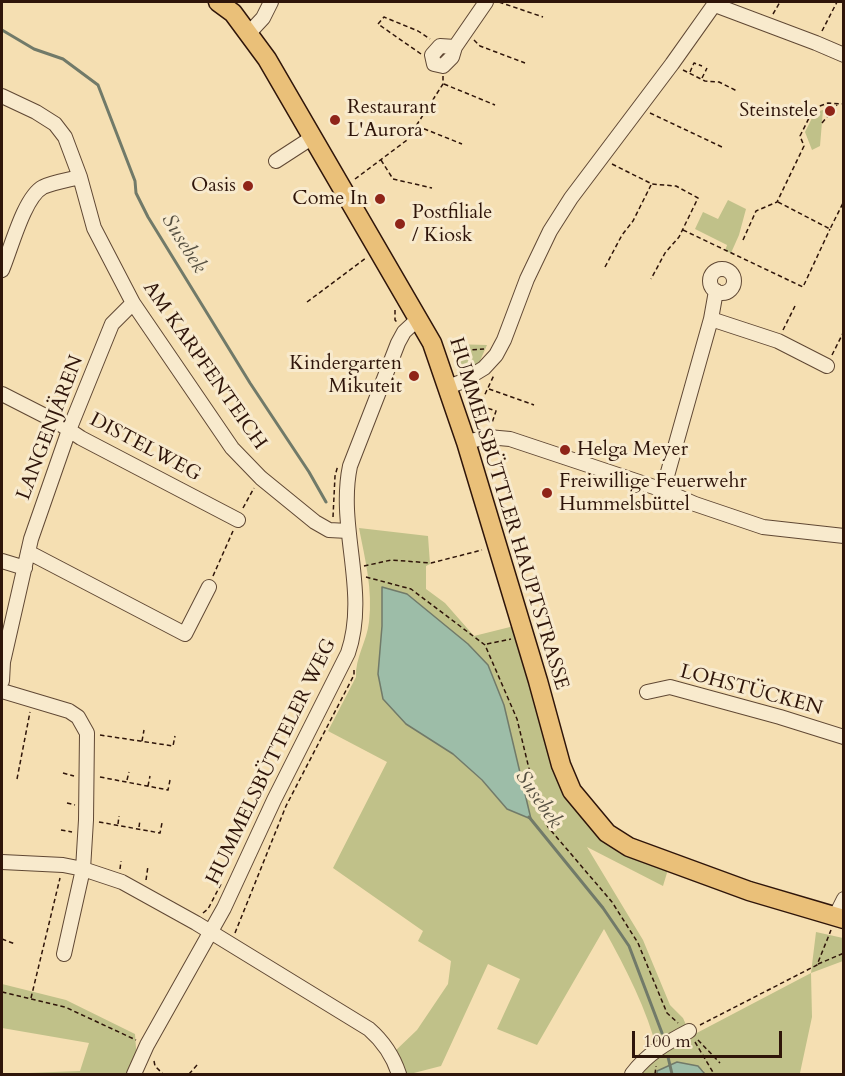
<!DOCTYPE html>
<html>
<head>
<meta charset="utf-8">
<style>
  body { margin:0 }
  #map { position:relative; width:845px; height:1076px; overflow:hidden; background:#f5dfb2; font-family:Cardo,serif }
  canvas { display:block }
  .frame { position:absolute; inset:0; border:3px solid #2f150a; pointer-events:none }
  .scale { position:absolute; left:632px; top:1031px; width:150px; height:27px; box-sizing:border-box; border:3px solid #2f150a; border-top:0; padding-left:8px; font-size:18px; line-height:21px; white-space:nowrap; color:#2f150a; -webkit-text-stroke:4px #f8eacd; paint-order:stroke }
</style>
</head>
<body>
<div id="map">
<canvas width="845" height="1076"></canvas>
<div class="frame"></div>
<div class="scale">100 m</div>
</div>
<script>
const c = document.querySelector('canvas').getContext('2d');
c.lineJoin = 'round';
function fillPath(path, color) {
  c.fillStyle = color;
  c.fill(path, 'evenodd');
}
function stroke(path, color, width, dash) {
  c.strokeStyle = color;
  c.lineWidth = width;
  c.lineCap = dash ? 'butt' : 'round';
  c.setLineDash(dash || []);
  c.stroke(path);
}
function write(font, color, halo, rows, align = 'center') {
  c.font = font + ' Cardo,serif';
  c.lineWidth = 6;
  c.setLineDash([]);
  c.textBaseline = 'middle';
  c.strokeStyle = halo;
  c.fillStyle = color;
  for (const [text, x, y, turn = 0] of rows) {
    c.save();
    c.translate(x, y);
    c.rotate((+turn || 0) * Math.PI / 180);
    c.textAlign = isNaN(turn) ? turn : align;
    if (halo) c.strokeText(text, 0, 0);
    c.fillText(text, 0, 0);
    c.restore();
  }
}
fillPath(new Path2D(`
  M823,110L820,146L812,150L805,132L815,112Z
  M728,200L746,209L739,235L731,253L725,251L727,245L695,229L703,212L718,219Z
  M452,344L487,345L479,363L462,372Z
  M359,528L428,536L430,564L426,566V589L445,603L474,636L518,625L551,734L606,835L670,863L663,886L587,847L643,940L670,1005L683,1018L691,1036L811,973L816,932L843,938V961L811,973L812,1017L800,1073L806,1074H705L703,1070L677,1062L657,1071V1074H640L658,1053C647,1009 626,969 604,929L537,1045L497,1029L520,979L488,964L441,1066L410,1074H402L393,1053L417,1030L448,984L451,961L418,941L423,931L333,868L387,762L328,731L356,677C355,658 367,641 369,622C373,590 365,559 359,528ZM382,587L488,665L504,705L530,819L507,809L482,781L453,754L406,724L382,626Z
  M2,984L66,1000L135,1034L137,1062L132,1074H2L80,1071L89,1043L2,1028Z`), '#c0c189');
const water = new Path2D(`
  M382,587L407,594L468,644L488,665L504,705L531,819L507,809L482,780L453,754L406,724L383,699L378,674L382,626Z
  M677,1062L698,1066L705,1074H657V1071Z`);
fillPath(water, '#9dbda8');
stroke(water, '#717a69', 1.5);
stroke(new Path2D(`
  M2,30L34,49L63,59L98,85L135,181L136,193L148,217L250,383L309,472L326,502
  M529,817L603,908L629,946L662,1033
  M668,1057L672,1074`), '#717a69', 3);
const minor = new Path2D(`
  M715,5L816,43L844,55
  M249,33L263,18L271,2
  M455,47L440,46L432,55L434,64L443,66L452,57L455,47L486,2
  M2,96L36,112L55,124L65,137L80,177L94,228L133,303L232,448L261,478L315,522L329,530L348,531
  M276,161L313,137
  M710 281a12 12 0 1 1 24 0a12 12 0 1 1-24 0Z
  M2,270C11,249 24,197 43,187C54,182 68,180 80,177
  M711,319L778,341L827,366
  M448,387L461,382L484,368L496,355L504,340L527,279L550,231L571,198L672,64L716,2
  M2,394L57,422L81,438L238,520
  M466,442L488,437L510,439L663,490L695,504L763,527L844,536
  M663,490L711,319L716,291
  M28,552L185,634L209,587
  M2,561L25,568
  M2,681L3,662L31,539L69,430L112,324L133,303
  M2,691L69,711L78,717L87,733L86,820L83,869L64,954
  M647,692L670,687L780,717L844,737
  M2,862L63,865L83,869L122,882L196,923L369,1029C384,1042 393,1056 399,1074
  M835,917L844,899
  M134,1074L147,1045L224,908L274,800L348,653C369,591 337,528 350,466L398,343L404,332L419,318
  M632,1074C647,1054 666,1043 689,1031`);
const major = new Path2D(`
  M218,2L233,13L267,59L432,343L466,442L538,681L561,765L572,791L607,833L629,847L749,891L844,919`);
stroke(minor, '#604834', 16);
stroke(major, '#2f150a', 21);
stroke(new Path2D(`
  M499,2L543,17
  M773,14L780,2
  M822,31L837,2
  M474,40L480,46L525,63
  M421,54L378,24L384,17L418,31L430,39
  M683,70L705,81L719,82L737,91
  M690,72L694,63L702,66
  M702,78L707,68
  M444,84L495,105
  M650,113L722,147
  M822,123L837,105
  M417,126L462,144
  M381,160L393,179L432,188
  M612,164L652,184L676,186L698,198L679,237L665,253L651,279
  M355,179L407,140L443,84V76
  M778,202L830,229L844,201
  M683,230L803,287L830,229
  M743,240L756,211L777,202L804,146L800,136L814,108L828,103L844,104
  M605,267L622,235L633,221L651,185
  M307,302L366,258
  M395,310V320L397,322
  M783,330L795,306
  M450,351L484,349
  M844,354V361
  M832,355L844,331
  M489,389L534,405
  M481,406L496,411L492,423
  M472,412L480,405L494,375
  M476,412L494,425
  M243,508L254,488
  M333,517L335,476L338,465
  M364,566L391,560L431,563L482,550
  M213,576L233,531
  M366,577L411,589L485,645L517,719L539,810L548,827L612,902L638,943L667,1013L678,1023
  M487,644L511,639
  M100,735L173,746L175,736
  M142,741L144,730
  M63,773L74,776
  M100,777L168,790L170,780
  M17,779L30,712
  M127,780L129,772
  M148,786L150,776
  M67,803L75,805
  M99,822L160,833L162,823
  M118,824L119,816
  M139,827L140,820
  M61,830L72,832
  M120,869L121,861
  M146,880L148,866
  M203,913L208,909L221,884
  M235,933L286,806L354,675V670
  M2,939L15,944
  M818,964L844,953
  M2,992L65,1007L136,1040
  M31,998L60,878
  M700,1025L817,965L831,930
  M698,1040L720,1063
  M695,1042L714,1074
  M154,1061L155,1066L163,1074
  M189,1074L198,1064
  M655,1074L656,1066`), '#2f150a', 1.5, [4.5, 3]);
stroke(minor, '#f8eacd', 14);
stroke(major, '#eac079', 18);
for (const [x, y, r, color] of [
  [830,111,6,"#8f2418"],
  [335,120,6,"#8f2418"],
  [248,186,6,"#8f2418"],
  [380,199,6,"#8f2418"],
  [400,224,6,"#8f2418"],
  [414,376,6,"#8f2418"],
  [565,450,6,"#8f2418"],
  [547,493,6,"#8f2418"]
]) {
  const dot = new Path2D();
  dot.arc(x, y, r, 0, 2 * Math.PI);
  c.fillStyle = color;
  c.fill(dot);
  stroke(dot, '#f8eacd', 2);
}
write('20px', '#2f150a', '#f8eacd', [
  ["Restaurant",347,108],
  ["L'Aurora",347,131],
  ["Steinstele",818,111,"right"],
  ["Oasis",236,186,"right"],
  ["Come In",368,199,"right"],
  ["Postfiliale",412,213],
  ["/ Kiosk",412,236],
  ["Kindergarten",402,364,"right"],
  ["Mikuteit",402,387,"right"],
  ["Helga Meyer",577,450],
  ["Freiwillige Feuerwehr",559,482],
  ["Hummelsbüttel",559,505]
], 'left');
write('20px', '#2f150a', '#f8eacd', [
  ["AM KARPFENTEICH",204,366,55],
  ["LANGENJÄREN",51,428,-69],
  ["DISTELWEG",145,448,28],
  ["HUMMELSBÜTTLER HAUPTSTRASSE",508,514,73],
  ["LOHSTÜCKEN",751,691,15],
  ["HUMMELSBÜTTELER WEG",272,762,-64]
]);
write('italic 21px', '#565041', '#f8eacd', [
  ["Susebek",183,244,58],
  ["Susebek",538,800,55]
]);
</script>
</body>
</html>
